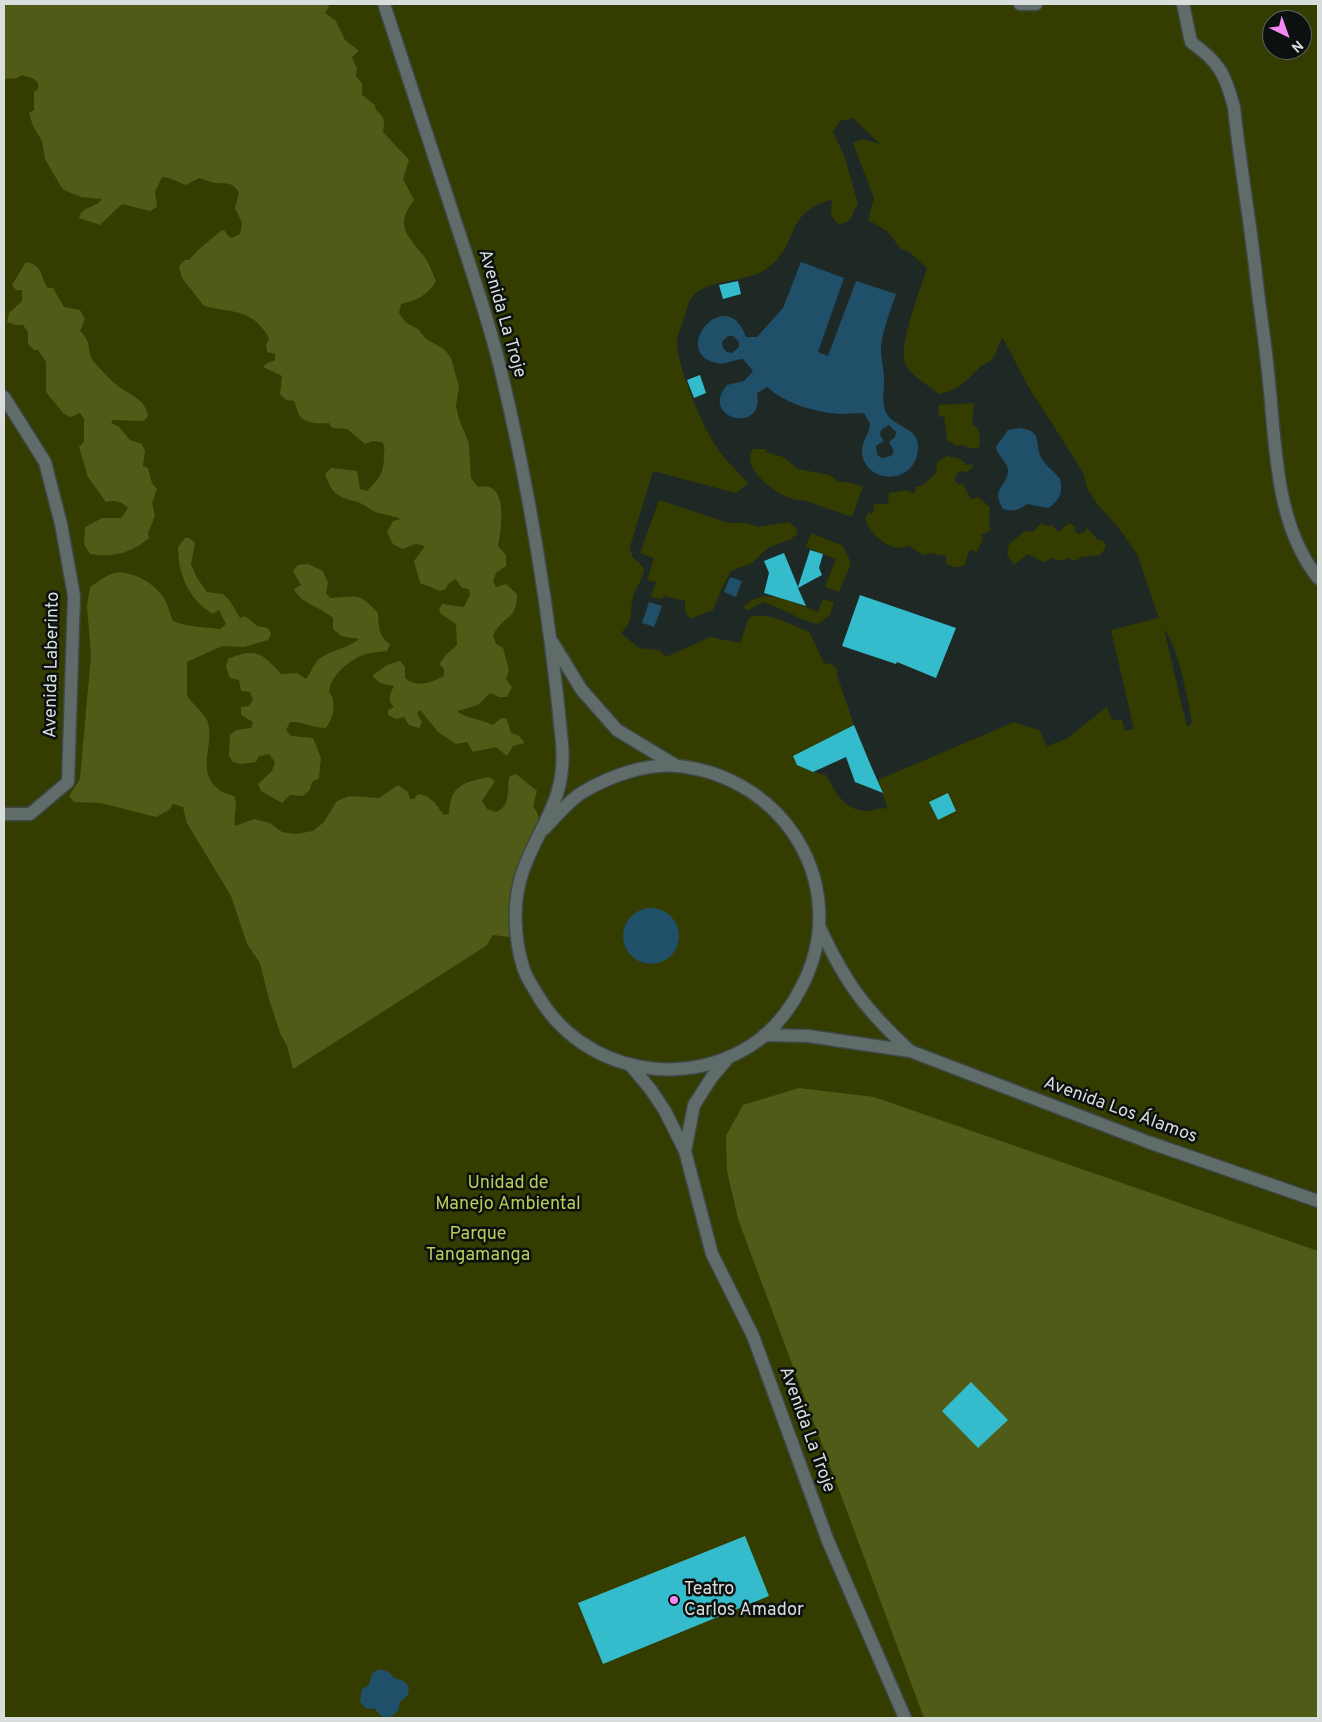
<!DOCTYPE html>
<html>
<head>
<meta charset="utf-8">
<style>
  body { margin:0 }
  #map { position:relative; width:1322px; height:1722px; overflow:hidden; background:#1e2926; font-family:Overpass,sans-serif }
  canvas { display:block }
  .frame { position:absolute; inset:0; border:5px solid #d7dedc; pointer-events:none }
  .north { position:absolute; left:1262px; top:10px; width:50px; height:50px; box-sizing:border-box; background:#0c110f; border:1px solid #5d6361; border-radius:50%; rotate:138deg; font-size:14px; font-weight:700; line-height:20px; text-align:center; color:#d7dedc }
  .north::after { content:''; display:block; margin:auto; width:18px; height:22px; background:#f28af3; clip-path:polygon(50% 0,100% 100%,50% 72%,0 100%) }
</style>
</head>
<body>
<div id="map">
<canvas width="1322" height="1722"></canvas>
<div class="frame"></div>
<div class="north">N</div>
</div>
<script>
const c = document.querySelector('canvas').getContext('2d');
c.lineJoin = 'round';
function fillPath(path, color) {
  c.fillStyle = color;
  c.fill(path, 'evenodd');
}
function stroke(path, color, width, dash) {
  c.strokeStyle = color;
  c.lineWidth = width;
  c.lineCap = dash ? 'butt' : 'round';
  c.setLineDash(dash || []);
  c.stroke(path);
}
function write(font, color, halo, rows, align = 'center') {
  c.font = font + ' Overpass,sans-serif';
  c.lineWidth = 5;
  c.setLineDash([]);
  c.textBaseline = 'middle';
  c.strokeStyle = halo;
  c.fillStyle = color;
  for (const [text, x, y, turn = 0] of rows) {
    c.save();
    c.translate(x, y);
    c.rotate((+turn || 0) * Math.PI / 180);
    c.textAlign = isNaN(turn) ? turn : align;
    if (halo) c.strokeText(text, 0, 0);
    c.fillText(text, 0, 0);
    c.restore();
  }
}
fillPath(new Path2D(`
  M4,4H1318V1718H4ZM1272,20H1302V50H1272ZM853,118L880,144L863,139L853,143L874,198L868,220L887,231L901,249L908,251L927,268C921,287 898,347 905,363C910,376 929,385 939,394C958,391 967,380 979,368C983,364 989,363 992,359C998,352 997,344 1003,338L1028,386L1083,472L1087,488L1097,504L1118,527L1137,554L1159,618L1111,630L1134,729L1125,731L1122,720H1112L1107,707L1066,739L1047,746L1039,730L1014,722L878,780L888,809C877,806 877,811 866,811C843,810 836,792 826,775C812,772 800,769 793,757L854,725L837,675V669L831,664L824,663L809,632C791,625 767,610 749,618L740,643L710,637L666,657L659,650L639,648L621,633C635,620 629,612 633,597C635,587 644,579 644,568L632,556L630,547L653,471L736,493L748,483C738,471 724,460 716,446C702,426 676,364 677,340C678,333 682,325 684,318C687,310 688,300 695,294C714,277 748,284 769,267C802,240 782,214 833,199C830,210 829,216 839,224C854,223 850,214 858,204L844,155L833,132L840,121ZM1164,629C1178,646 1188,699 1192,723L1187,727Z
  M974,403L972,424C982,430 979,437 980,446L975,449L961,445L957,446L947,440L944,416L938,417L939,405Z
  M753,449H766V452L783,457L798,469L830,475L839,482H848L863,487L852,517L803,500C785,503 738,469 753,449Z
  M947,456L960,459L967,465L972,464L973,467L967,472L959,471L954,480L959,485L963,484L971,499L978,497L990,507L989,523L991,530L981,535L983,539L976,553L974,550H969L965,565C959,568 950,568 945,562L947,557L944,554L938,556L934,553L923,555L909,546C906,546 901,548 897,548C885,547 867,530 865,518L869,512L870,514L873,512L874,504H888L889,493L903,491V489L914,494L916,487L923,485L936,473L937,462Z
  M659,500L728,523H747L758,527L789,522L797,529V534L791,539L768,548L752,563L731,571L721,590L713,610L690,619L685,612V601L664,596L661,599L651,597L656,582L647,580L654,558L640,553Z
  M1042,523L1047,526L1052,525L1058,532L1068,524H1072L1076,528L1074,531L1080,534L1086,531V527L1098,540L1104,541L1106,547L1100,555L1082,557L1075,561L1068,558L1059,561L1053,558L1043,562L1028,554L1014,565L1007,554L1009,544L1025,531L1032,532Z
  M811,533L843,546L851,563L839,592L825,587L836,559L806,547Z
  M764,596L782,598L818,612L823,599L834,602L830,615L818,624C800,621 781,607 763,602L748,610L745,609L744,606L752,600Z`), '#343c00');
fillPath(new Path2D(`
  M4,4H327L329,7L325,13L336,21L345,40L359,51L352,57L357,69L356,76L362,84V95L375,105L376,110C385,117 385,121 383,132L409,160L403,179L414,200C395,225 406,234 423,255C429,262 432,273 436,281C427,296 417,300 401,304L399,313L405,322L418,329L426,339L444,349L451,358L459,387L456,406L459,419L469,444L471,478L478,487C509,480 502,528 498,546L506,555V566L496,573L493,581L496,587L506,584L517,594C517,620 504,615 493,635L496,644L503,648L509,670L506,679L512,687L507,697H499L490,693L478,705L457,711C467,719 481,719 493,725L501,718L507,719L511,733L518,735L525,743L513,746L507,756L496,747L473,752L467,742L456,744L438,732L420,710L417,713L422,722L419,728L409,725L404,717L396,719L388,715V710L394,707C387,700 390,693 394,686L380,683L372,676L387,665L400,661L405,667V678C417,689 432,682 444,676V669L439,664L446,655L457,645L456,624L441,614L439,610L442,604L464,607L470,595L469,589L462,588L456,579L448,584L446,589L440,591L420,583L414,561L425,546L416,544L402,549L393,544L387,532L393,521L401,519C394,516 386,515 378,513C370,510 362,502 354,501C337,497 331,492 325,474L331,468L357,471L360,489L367,491C380,477 384,474 384,454C384,449 386,447 382,442L373,441L365,444L347,429L332,428L329,423C320,424 302,424 298,413C296,409 297,406 294,401L286,400L280,394L282,376L263,367L266,364L275,360V354L267,352L266,345L269,338C252,308 232,313 204,306L182,278L179,266L185,260H189L198,250L222,230L225,231L228,236L232,238L240,234L242,223L235,208L239,193C233,181 225,184 215,183C209,182 203,179 199,178L186,185L169,178L162,177L155,192L157,207L150,211L122,204L100,225L79,218C81,206 97,208 102,199L81,197L64,190L60,185L45,159L42,141L33,126L29,113L34,110V92L38,89V83L34,79L22,75L17,78L4,79Z
  M26,262C43,265 40,276 48,288H53L64,307L80,310L85,319L80,331C93,344 86,346 92,359C94,363 109,378 113,382C126,394 145,397 148,416L144,421L113,420L111,423L119,427L130,440L142,444L145,451L143,466L148,468L152,483L157,489L152,503L155,516L148,533L149,538C132,553 112,558 90,554L84,544L85,527L102,518H121L128,508C121,501 115,500 106,502L88,477L79,447L84,442V419L80,413L71,417L63,413L46,392V362L38,350H34L28,344V332L23,325H16L7,322L9,313L22,301V290H16L12,285Z
  M185,538H189L195,543L191,564L197,578L207,592L223,594L230,601L240,618L245,616L257,626L268,628L271,634L268,640L244,647L222,646L187,662V696C192,703 204,714 207,720C216,743 195,770 218,789C223,794 230,793 235,797C238,807 233,816 235,826L254,819L270,823L282,832L296,834L313,831L324,822L337,801L349,796L379,798L398,785L408,792L410,799H414L418,794L427,796L434,802L444,815L449,814C450,785 464,782 489,777L495,781L482,801L487,809L496,812C511,806 507,791 509,777L516,774L537,791L533,806L538,814L540,833L509,937L493,935L486,946L293,1069L287,1046L280,1033L269,999L260,963L247,944L231,896L187,823L183,807L173,804L169,810L156,817L101,803L74,802L69,796L80,779L91,655L87,606L90,587C97,583 106,575 114,573C133,570 158,585 166,602C169,608 170,615 173,621C187,627 204,627 220,629L226,624L219,610L213,614C188,599 178,574 178,547Z
  M308,564L323,571L328,583L326,593L330,598C357,597 358,591 378,613C379,626 378,636 390,644L387,651C379,652 370,652 363,655C349,660 330,676 329,692C337,702 334,717 326,728C313,728 303,721 290,722L286,730L291,736L313,738L321,758L319,778L312,782L310,790L303,796L290,795L282,803L261,791L258,784L272,771L275,762L269,754L259,756L256,762L241,764L233,762L229,756L230,735L236,730L251,728L253,722L241,715V707L249,706L253,699L250,692L241,691L239,680L230,678L226,667L228,659C256,647 263,654 281,674L297,673L306,679C311,673 314,663 319,659C331,649 348,649 359,639L341,636L333,629V618C321,607 300,603 294,589L301,585L293,571L298,565Z
  M799,1088L874,1097L1318,1251V1718H924L738,1219L727,1171L726,1136L743,1105Z`), '#515b18');
fillPath(new Path2D(`
  M801,262L844,278L818,352L828,356L856,281L896,294C891,309 881,334 881,349C881,359 884,369 884,380C884,389 882,402 885,410C892,430 925,425 917,456C909,485 866,483 862,453C861,442 869,435 870,424L864,413C856,413 848,414 840,414C815,412 786,404 767,387L757,393C765,436 698,418 727,385L744,381L753,371L743,359C733,359 726,366 716,363C669,351 727,282 746,337H757L783,308ZM728,336H733L739,342V347L732,353L727,352L723,348L722,342ZM889,425L896,432L895,437L889,442L894,451L891,456L882,458L877,455L876,446L884,441L880,435L881,430Z
  M1019,428C1045,431 1033,444 1042,459C1047,467 1054,471 1060,479C1063,493 1060,500 1048,508L1027,504C1020,510 1012,512 1003,509C991,488 1005,489 1008,472C1009,463 997,456 996,447L1008,430Z
  M730,577L742,581L736,597L724,592Z
  M649,602L662,606L654,627L642,623Z
  M623 936a28 28 0 1 1 56 0a28 28 0 1 1-56 0Z
  M378,1669L389,1672L394,1678L404,1681L409,1687L408,1695L399,1703V1710L389,1718L381,1716L375,1709L365,1708L360,1701L362,1689L369,1685L372,1674Z`), '#204f6a');
fillPath(new Path2D(`
  M738,281L741,294L723,299L719,285Z
  M700,375L706,393L694,398L687,380Z
  M810,550L823,554L819,568L822,575L798,588L806,606L764,593L769,573L764,561L784,553L798,587Z
  M860,595L956,628L936,678L897,662L896,664L842,646Z
  M854,725L871,766L883,793L855,782L846,757L813,772L797,765L793,756Z
  M948,793L956,811L938,820L929,802Z
  M971,1382L1008,1420L978,1448L942,1411Z
  M745,1536L769,1596L603,1664L578,1603Z`), '#34bbcc');
const minor = new Path2D(`
  M384,4C407,73 429,142 452,211C469,263 487,315 500,367C530,491 550,617 562,743C567,800 540,823 523,871C512,901 514,940 524,970C527,978 532,986 537,994C582,1074 692,1094 764,1036C780,1022 793,1004 802,986C853,887 785,777 678,766C646,763 610,776 583,792C568,801 556,817 544,829
  M1020,4H1036
  M1183,4L1191,42C1220,63 1225,74 1234,107C1240,166 1251,225 1257,284C1261,317 1266,349 1269,382C1276,447 1275,524 1318,578
  M4,397L45,462L61,524L74,596L68,782L30,814H4
  M553,643L581,689L617,730L675,765
  M820,928C846,984 865,1009 910,1051
  M764,1035L808,1036L910,1051L1148,1142L1318,1201
  M631,1066L651,1090L665,1111L685,1151L712,1254L753,1336L828,1541L905,1718
  M685,1151L694,1105L712,1077L729,1057`);
stroke(minor, '#3d4744', 15);
stroke(minor, '#5f6c69', 12);
for (const [x, y, r, color] of [
  [674,1600,5,"#f28af3"]
]) {
  const dot = new Path2D();
  dot.arc(x, y, r, 0, 2 * Math.PI);
  c.fillStyle = color;
  c.fill(dot);
  stroke(dot, '#0c110f', 2);
}
write('18px', '#d7dedc', '#0c110f', [
  ["Avenida La Troje",501,314,74],
  ["Avenida Laberinto",53,665,-89],
  ["Avenida Los Álamos",1120,1111,20],
  ["Avenida La Troje",806,1430,70]
]);
write('18px', '#b9cd58', '#0c110f', [
  ["Unidad de",508,1184],
  ["Manejo Ambiental",508,1205],
  ["Parque",478,1235],
  ["Tangamanga",478,1256]
]);
write('18px', '#d7dedc', '#0c110f', [
  ["Teatro",684,1590],
  ["Carlos Amador",684,1611]
], 'left');
</script>
</body>
</html>
